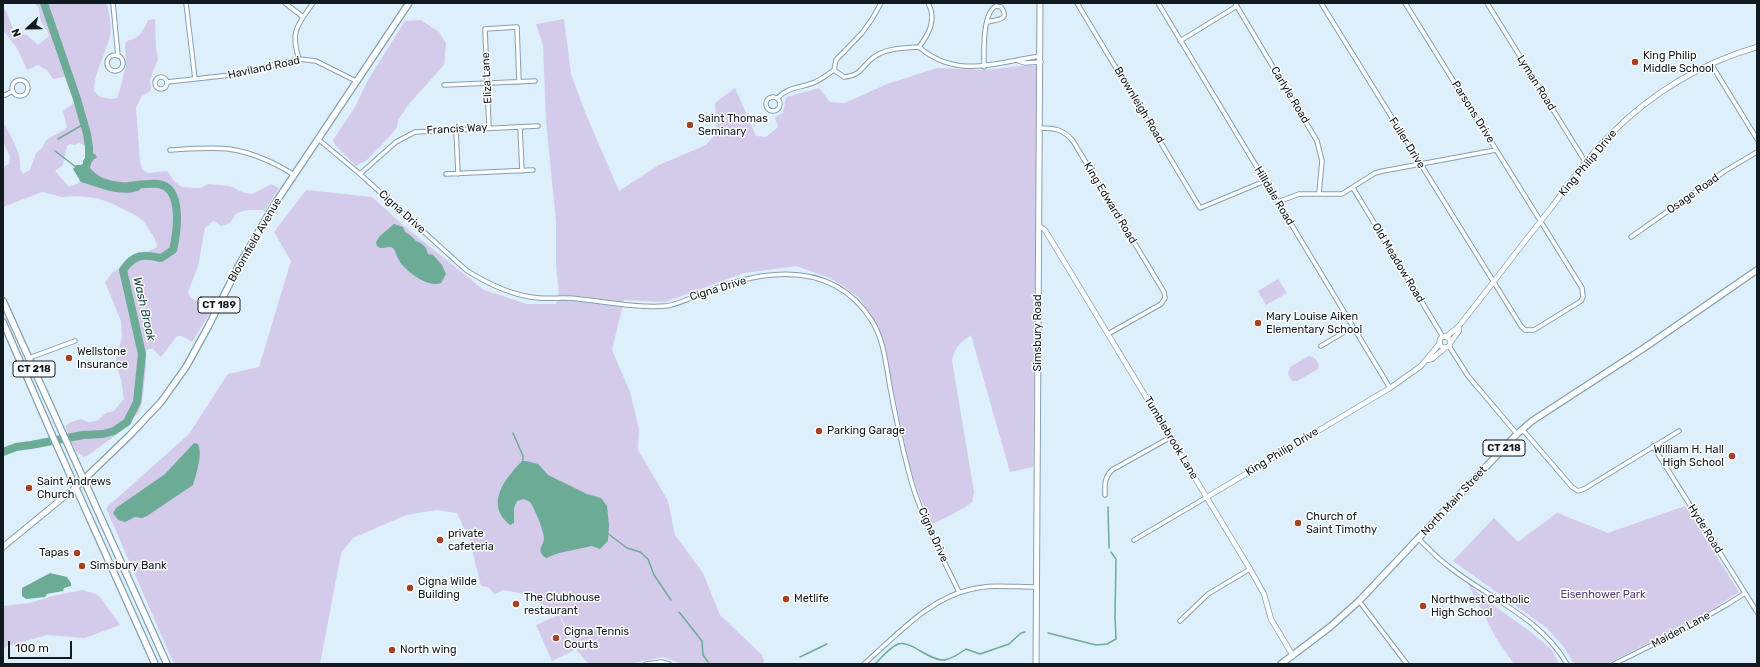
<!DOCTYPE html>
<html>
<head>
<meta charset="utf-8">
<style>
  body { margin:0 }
  #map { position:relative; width:1760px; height:667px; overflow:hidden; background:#ddeffb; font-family:Rubik,sans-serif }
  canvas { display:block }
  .frame { position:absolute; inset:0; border:4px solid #0f1a21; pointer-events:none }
  .north { position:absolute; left:8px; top:8px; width:40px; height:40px; -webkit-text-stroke:3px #fff; paint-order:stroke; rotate:248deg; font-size:11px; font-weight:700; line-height:16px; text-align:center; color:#0f1a21 }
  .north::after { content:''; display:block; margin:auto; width:14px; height:18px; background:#0f1a21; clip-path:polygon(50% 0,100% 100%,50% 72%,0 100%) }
  .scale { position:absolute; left:8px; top:641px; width:64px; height:18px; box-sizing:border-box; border:2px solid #0f1a21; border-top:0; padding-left:5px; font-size:12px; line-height:14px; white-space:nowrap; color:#0f1a21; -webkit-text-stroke:3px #fff; paint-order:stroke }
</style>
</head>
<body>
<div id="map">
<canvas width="1760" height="667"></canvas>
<div class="frame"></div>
<div class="north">N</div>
<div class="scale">100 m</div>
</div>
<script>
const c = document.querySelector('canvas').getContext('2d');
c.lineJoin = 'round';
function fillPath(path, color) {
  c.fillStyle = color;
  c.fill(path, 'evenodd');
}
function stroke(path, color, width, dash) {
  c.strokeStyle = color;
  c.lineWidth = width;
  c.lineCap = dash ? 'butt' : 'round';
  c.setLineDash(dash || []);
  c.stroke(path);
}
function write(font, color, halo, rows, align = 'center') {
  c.font = font + ' Rubik,sans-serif';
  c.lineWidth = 3;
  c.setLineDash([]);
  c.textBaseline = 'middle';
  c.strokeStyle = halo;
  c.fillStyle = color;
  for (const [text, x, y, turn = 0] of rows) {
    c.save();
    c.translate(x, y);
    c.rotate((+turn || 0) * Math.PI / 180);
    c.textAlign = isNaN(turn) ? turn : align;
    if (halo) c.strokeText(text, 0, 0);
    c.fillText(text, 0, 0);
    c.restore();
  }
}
fillPath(new Path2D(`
  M35,3H107C109,14 113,29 109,40C104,57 94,73 94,91L100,97L111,99L117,98L120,90L126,65L125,43C128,39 133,40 137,37C142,34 146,25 148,20L155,19L156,47L158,59L150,80L151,88L150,91L142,96L136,107L140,162L143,170L148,173L167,171L175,182L182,187L195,188H201L208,184L230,186L244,193L253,194L271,184L279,188L265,210C256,210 243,208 235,215C233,217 232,220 230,223L221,226L214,221L212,222L205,228L198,266L188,292L190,297L209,309V315L192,342L182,336H177L161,357L153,349H148L146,351V367L142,403L138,413L117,434L87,456L83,457L75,450L65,426L71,422L81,419L89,422L97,421L106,413L114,411L124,399L121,379L117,368L116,359L122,337L121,321L105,282L113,272L128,263L134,257L156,248L157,245L154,237L144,222L137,216L113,204L97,198L76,196L62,197L42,192L3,207V167L9,164C13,154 4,149 3,140C2,134 3,128 3,123C11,135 22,155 20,169L23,174L30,170L36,153L42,148L46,140L67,128L63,111L75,103L65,77L53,79L47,70L38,65L27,70L17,48L3,30V7L7,13L13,29L19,33L27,35L38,45L49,36C48,29 43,27 41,21C38,13 42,11 35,3ZM79,143L88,147V157L81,166L79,183L69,187L55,171L63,165L67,146L70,144L75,145Z
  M564,19L571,74L585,112L619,191L659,165L706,145L717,132L715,103L735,88L756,136L766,137L778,127L775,117L783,113L786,97L819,88L830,102L845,103L887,84L937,68L984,70L1021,66H1037L1033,467L1010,472L971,335C960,343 955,346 952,361L974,492L972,502L964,508L931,525L911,474L883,341L872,318L860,299L845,287L830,278L796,266L744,273L665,302L624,300L612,350L630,392L639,429L638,450L668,501L675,535L703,573L720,615L762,655L764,661L763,664H683L663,657L629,664H589L578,652L559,613L520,593L503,590L495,594L488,587L481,586L470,541L457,513L437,510L406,515L353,538L341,553L320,664H174L106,508L189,434L228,374L259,367L291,261L274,232L306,190L372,197L404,226L484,290L527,304H556L559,292L556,265V221L546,121L543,45L536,24Z
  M421,20L439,32L446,43L444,65L409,104L398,120L397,127L390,136L367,160L356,166L336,146L333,140L355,107L368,80L405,21Z
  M1278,279L1287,293L1266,305L1258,291Z
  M1309,356C1315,357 1317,360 1319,365L1318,369L1297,381H1292L1288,374L1290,367Z
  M1685,506L1739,592L1705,614L1607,664H1574L1563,646L1547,628L1453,561L1494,518L1518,542L1557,513L1608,533Z
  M1467,582L1481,596L1532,633L1552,650L1559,664H1514L1496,638Z
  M82,590L96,594L100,597L120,625L85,638L47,635L7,646L3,650V606L30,603L53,596Z
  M559,615L575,650L552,661L536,625Z`), '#d4caea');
fillPath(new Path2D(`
  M87,153L95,154L97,157L91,162L90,168C101,182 119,182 136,183L140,187V190C122,198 98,187 81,182L73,169L76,165H81L84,163Z
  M394,224L403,227L405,232L410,235L416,241L421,243L426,248L428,254L433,255L442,265L446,274L441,283C428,288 407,272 400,262C397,258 396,252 393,248C387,245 382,251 377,246L376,242L380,236Z
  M194,443L198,444C203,455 196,475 193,485L147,516L142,518L135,517L125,522L118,520L113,513L116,508L165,474Z
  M522,461H526L538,464L548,475L587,494L601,498L607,506L609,525L608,541L600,549L592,546L559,553L546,558C535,550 544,546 544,538C544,531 534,507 530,502L524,499L517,501L514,508V523L510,525C484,504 505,479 522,461Z
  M50,573L67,577L71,583V586L64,588L63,591L47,594L45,597L26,599L22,596V588Z`), '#6cab96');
stroke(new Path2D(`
  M58,139L84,124
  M55,151L76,167
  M513,433L523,456V461
  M1108,507L1109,548
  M607,533L627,548L640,552L648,559L654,575L671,600
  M679,612L702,641L703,655L708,662
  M1048,633L1096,645L1107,644L1116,639L1115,616L1116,559L1111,552
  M800,657L827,644
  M875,664C882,657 889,648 898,644C911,640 929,661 944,660C952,659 959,654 966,649L980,654L1009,644L1021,633L1025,632`), '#6cab96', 1.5);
stroke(new Path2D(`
  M44,3L77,99L87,134L89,147V159L87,162
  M3,452L16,447L31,445L83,435L103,434L114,431L127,422L137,402L142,354L123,270C134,254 143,254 161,258L173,250C177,233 184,187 158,184C149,183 138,185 129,186`), '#6cab96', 8);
const minor = new Path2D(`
  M113,3L118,56
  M186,3L195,79
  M285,3L303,17
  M881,3L872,19L862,33L836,60L834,70L844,77C863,75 860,67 874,57C886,48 904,48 919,47C929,34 937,19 928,3
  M1077,3L1200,208L1265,181
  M1158,3L1390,388
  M1235,3L1317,141L1322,161L1319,193
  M1321,3L1521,326L1525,330H1534L1581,301L1583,297L1582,288L1405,3
  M1487,3L1586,163
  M1180,41L1237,6
  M919,47C957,80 998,62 1040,56
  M107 63a8 8 0 1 1 16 0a8 8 0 1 1-16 0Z
  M299,59C290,31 297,26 313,3
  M1019,61L1025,63L1041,62
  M1711,64L1757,139
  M984,67C984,53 982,13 996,6L1001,7C1011,21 996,19 988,22
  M155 83a6 6 0 1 1 12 0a6 6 0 1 1-12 0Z
  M12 88a8 8 0 1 1 16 0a8 8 0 1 1-16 0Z
  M167,82L231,75L299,59L316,61L356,81
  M444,85L535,81
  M3,96L13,91
  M766 104a7 7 0 1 1 14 0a7 7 0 1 1-14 0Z
  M778,98C788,86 803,88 815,82C822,79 828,74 834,70
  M520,127L522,171
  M489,128L485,29L517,27L519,82
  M1040,128C1054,128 1063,129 1073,141L1164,292L1165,298L1161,304L1108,334
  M456,129L458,174
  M318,139L360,174L466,270C488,284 512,296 539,298C553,299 566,297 579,299C607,302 637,308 666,306C678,305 701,293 713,289C771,268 835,262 872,321C884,340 886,365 890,387C895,414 901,442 908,469C917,508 941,555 959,592
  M170,150C189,149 210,147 229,149C251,152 276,163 294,175
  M360,174L396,142L415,132L538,126
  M446,174L533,170
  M1353,188L1443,337
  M1278,202L1299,194H1342L1375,173L1383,171L1496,150
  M1631,237L1725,171L1757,152
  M1321,346L1353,327
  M1449,346L1468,376L1517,434
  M29,358L75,341
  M1522,429L1572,487L1578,491L1584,489L1679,431
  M1653,446L1757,612
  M1105,495C1105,484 1104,478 1112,470L1171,437
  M1419,539C1428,548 1437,558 1448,566C1488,598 1540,617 1567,664
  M1134,540L1207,497
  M1359,601L1407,664
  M1180,621L1208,594L1250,569
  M646,664L662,662L669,664
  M864,664C896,636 929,598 972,589C993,584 1015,587 1037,587
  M1614,664L1686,628L1728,604L1745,593`);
const tertiary = new Path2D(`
  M1039,226L1045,230L1250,569L1264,594L1271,619L1293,656
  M1439.5 342a5.5 5.5 0 1 1 11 0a5.5 5.5 0 1 1-11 0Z
  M1446,337L1459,326C1490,287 1520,247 1551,208C1570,183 1589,155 1612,133C1653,92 1702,63 1757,47
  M1451,342L1459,331V326
  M1427,360L1432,359L1445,348
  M1207,497L1390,388L1421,366L1440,343`);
const secondary = new Path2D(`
  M3,547L76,487
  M1036,664L1040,3`);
const primary = new Path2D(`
  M3,301L167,664
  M3,322L53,437L155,664
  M76,487L130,435L161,402L186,367L208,327L239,265L276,202L409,3
  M1281,664L1330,627L1359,601L1517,434L1532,421L1644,348L1757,270`);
stroke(minor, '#82a0b2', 5.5);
stroke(tertiary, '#82a0b2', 6);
stroke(secondary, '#82a0b2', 7);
stroke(primary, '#82a0b2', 8);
stroke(minor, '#fff', 3.5);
stroke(tertiary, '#fff', 4.5);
stroke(secondary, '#fff', 5);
stroke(primary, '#fff', 5.5);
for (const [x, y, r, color] of [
  [1635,62,4,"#a73f22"],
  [690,125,4,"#a73f22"],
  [1258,323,4,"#a73f22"],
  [69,358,4,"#a73f22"],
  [819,431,4,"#a73f22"],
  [1732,456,4,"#a73f22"],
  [29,488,4,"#a73f22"],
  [1298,523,4,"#a73f22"],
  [440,540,4,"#a73f22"],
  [77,553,4,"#a73f22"],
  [82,566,4,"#a73f22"],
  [410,588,4,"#a73f22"],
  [786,599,4,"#a73f22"],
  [516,604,4,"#a73f22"],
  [1423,606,4,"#a73f22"],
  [556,638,4,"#a73f22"],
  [392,650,4,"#a73f22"]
]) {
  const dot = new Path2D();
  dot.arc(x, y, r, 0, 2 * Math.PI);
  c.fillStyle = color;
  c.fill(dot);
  stroke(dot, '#fff', 1.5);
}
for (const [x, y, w] of [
  [219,305,42],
  [34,369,42],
  [1504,448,42]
]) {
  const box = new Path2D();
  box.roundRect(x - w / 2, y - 8, w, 16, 3);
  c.fillStyle = '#fff';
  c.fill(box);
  stroke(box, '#0f1a21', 1);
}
write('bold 10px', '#0f1a21', null, [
  ["CT 189",219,305],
  ["CT 218",34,369],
  ["CT 218",1504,448]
]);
write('11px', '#0f1a21', '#fff', [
  ["King Philip",1643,56],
  ["Middle School",1643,69],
  ["Saint Thomas",698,119],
  ["Seminary",698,132],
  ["Mary Louise Aiken",1266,317],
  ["Elementary School",1266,330],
  ["Wellstone",77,352],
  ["Insurance",77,365],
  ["Parking Garage",827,431],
  ["William H. Hall",1724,450,"right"],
  ["High School",1724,463,"right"],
  ["Saint Andrews",37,482],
  ["Church",37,495],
  ["Church of",1306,517],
  ["Saint Timothy",1306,530],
  ["private",448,534],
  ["cafeteria",448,547],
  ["Tapas",69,553,"right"],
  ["Simsbury Bank",90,566],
  ["Cigna Wilde",418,582],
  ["Building",418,595],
  ["The Clubhouse",524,598],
  ["restaurant",524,611],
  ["Metlife",794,599],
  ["Northwest Catholic",1431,600],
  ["High School",1431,613],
  ["Cigna Tennis",564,632],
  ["Courts",564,645],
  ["North wing",400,650]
], 'left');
write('11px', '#0f1a21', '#fff', [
  ["Haviland Road",264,68,-12],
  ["Eliza Lane",487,78,-93],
  ["Lyman Road",1536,83,58],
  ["Carlyle Road",1290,95,59],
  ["Brownleigh Road",1139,105,59],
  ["Parsons Drive",1473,112,58],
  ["Francis Way",457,129,-3],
  ["Fuller Drive",1407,143,58],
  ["King Philip Drive",1588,163,-50],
  ["Osage Road",1693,194,-35],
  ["Hilldale Road",1274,196,59],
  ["King Edward Road",1110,203,59],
  ["Cigna Drive",402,212,42],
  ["Bloomfield Avenue",255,240,-60],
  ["Old Meadow Road",1398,263,59],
  ["Cigna Drive",718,289,-17],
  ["Simsbury Road",1038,333,-90],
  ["Tumblebrook Lane",1171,438,59],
  ["King Philip Drive",1282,452,-31],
  ["North Main Street",1454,501,-47],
  ["Hyde Road",1705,529,58],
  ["Cigna Drive",933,535,66],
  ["Maiden Lane",1681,630,-28]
]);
write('11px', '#523a78', '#fff', [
  ["Eisenhower Park",1603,595]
]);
write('italic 12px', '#1a4e3f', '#fff', [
  ["Wash Brook",144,309,77]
]);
</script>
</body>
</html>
